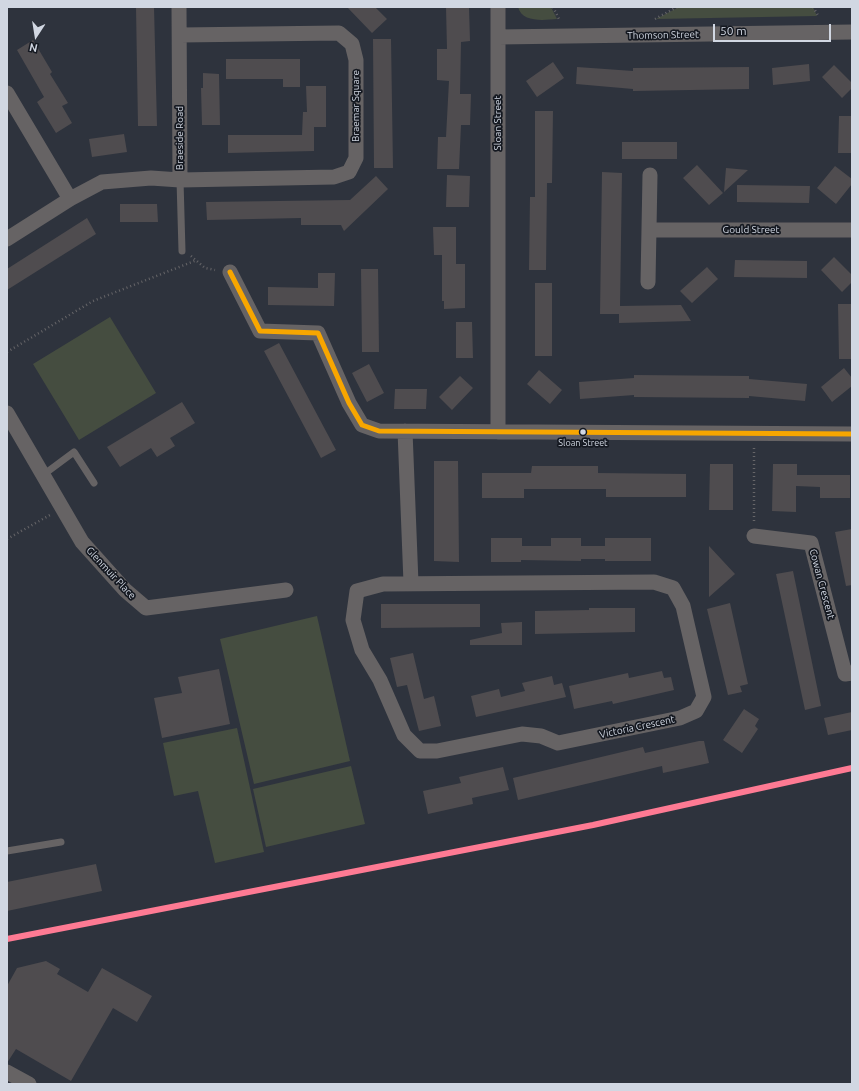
<!DOCTYPE html>
<html>
<head>
<meta charset="utf-8">
<style>
  body { margin:0 }
  #map { position:relative; width:859px; height:1091px; overflow:hidden; background:#2e333d; font-family:Ubuntu,sans-serif }
  canvas { display:block }
  .frame { position:absolute; inset:0; border:8px solid #d1d7e2; pointer-events:none }
  .north { position:absolute; left:16px; top:16px; width:40px; height:40px; -webkit-text-stroke:3px #151921; paint-order:stroke; rotate:192deg; font-size:11px; font-weight:700; line-height:16px; text-align:center; color:#d1d7e2 }
  .north::after { content:''; display:block; margin:auto; width:14px; height:18px; background:#d1d7e2; clip-path:polygon(50% 0,100% 100%,50% 72%,0 100%) }
  .scale { position:absolute; left:713px; top:24px; width:118px; height:18px; box-sizing:border-box; border:2px solid #d1d7e2; border-top:0; padding-left:5px; font-size:12px; line-height:14px; white-space:nowrap; color:#d1d7e2; -webkit-text-stroke:3px #151921; paint-order:stroke }
</style>
</head>
<body>
<div id="map">
<canvas width="859" height="1091"></canvas>
<div class="frame"></div>
<div class="north">N</div>
<div class="scale">50 m</div>
</div>
<script>
const c = document.querySelector('canvas').getContext('2d');
c.lineJoin = 'round';
function fillPath(path, color) {
  c.fillStyle = color;
  c.fill(path, 'evenodd');
}
function stroke(path, color, width, dash) {
  c.strokeStyle = color;
  c.lineWidth = width;
  c.lineCap = dash ? 'butt' : 'round';
  c.setLineDash(dash || []);
  c.stroke(path);
}
function write(font, color, halo, rows, align = 'center') {
  c.font = font + ' Ubuntu,sans-serif';
  c.lineWidth = 3.5;
  c.setLineDash([]);
  c.textBaseline = 'middle';
  c.strokeStyle = halo;
  c.fillStyle = color;
  for (const [text, x, y, turn = 0] of rows) {
    c.save();
    c.translate(x, y);
    c.rotate((+turn || 0) * Math.PI / 180);
    c.textAlign = isNaN(turn) ? turn : align;
    if (halo) c.strokeText(text, 0, 0);
    c.fillText(text, 0, 0);
    c.restore();
  }
}
fillPath(new Path2D(`
  M518,7H551L557,19C544,20 522,23 518,7Z
  M679,7H813L817,16L656,19Z
  M110,317L156,393L79,440L33,364Z
  M317,616L350,761L254,784L220,639Z
  M237,728L264,852L215,863L198,791L174,796L163,743Z
  M351,766L365,824L266,847L253,789Z`), '#454d40');
fillPath(new Path2D(`
  M136,7H154L157,126H138Z
  M347,7H375L387,19L372,33Z
  M446,7H469L470,41L461,42L460,94H471L470,125H461L459,169H437L438,137H446L449,81L437,80V49H447Z
  M373,39H391L393,168H374Z
  M33,40L52,72L50,74L68,103L62,106L72,123L56,133L37,102L44,97L17,50Z
  M226,59H300V87H283V79H226Z
  M553,62L564,78L537,97L526,81Z
  M809,64L810,81L773,85L772,68Z
  M834,65L852,83V88L842,98L822,77Z
  M577,67L633,71V68L749,67V89L633,91V89L576,84Z
  M203,73L219,74L220,125H202L201,88H203Z
  M306,86H326V127H314V151L228,153V135H302L303,112H307Z
  M535,111H553L552,183H547L546,270H529L530,197H535Z
  M839,116H852V153H838Z
  M124,134L127,152L92,157L89,139Z
  M622,142H677V159H622Z
  M697,165L723,193L709,205L683,178Z
  M835,166L852,179V184L836,204L817,188Z
  M726,168L748,170L724,192Z
  M602,172L622,173L620,306L681,305L691,321L619,323V314H600Z
  M447,175L470,176L469,207H446Z
  M376,176L388,189L344,231L341,225H301V218L207,220L206,202L350,200Z
  M737,185L810,186L809,203L737,202Z
  M120,204H157L158,222H120Z
  M87,218L96,234L7,290V269Z
  M433,227H456V264H465V308L444,309V301H442V255H434Z
  M834,257L852,275V282L842,292L821,270Z
  M735,260L807,261V278L734,277Z
  M707,267L718,279L692,303L680,291Z
  M361,269H378L379,352H362Z
  M318,273H335L334,306L268,305V287L318,288Z
  M535,283H552V356H535Z
  M838,304H852V359H839Z
  M456,322H472L473,358H456Z
  M279,343L336,450L321,458L264,351Z
  M369,364L384,393L367,402L352,373Z
  M844,368L852,378V386L832,402L821,387Z
  M539,370L562,390L550,404L527,384Z
  M634,375L749,376V379L807,384L805,401L749,396V398L634,397V395L580,399L579,382L634,378Z
  M460,376L473,388L452,410L439,397Z
  M395,389H427L426,409H394Z
  M182,402L195,423L170,438L175,446L157,457L151,448L120,467L107,447Z
  M434,461H458L459,562L434,561Z
  M710,464H733V510H709Z
  M773,464H797V475H850V498H820V487L796,486V512L772,511Z
  M532,466H598V473L686,474V497H606V489H524V498H482V473H531Z
  M852,529V585L846,586L835,532Z
  M491,538H522V546H551V538H581V546H605V538H651V561H605V559H581V561L521,560V562H491Z
  M709,546L735,574L709,597Z
  M793,571L821,706L805,710L776,574Z
  M730,603L748,684L740,686L742,692L728,695L707,609Z
  M381,604H480V627L381,628Z
  M589,608H635V632L535,634V611L589,610Z
  M522,622V645H470V640L502,633L501,623Z
  M413,653L424,699L434,696L441,726L419,731L407,685L397,687L390,658Z
  M219,669L230,724L162,738L154,698L182,693L178,677Z
  M662,671L664,678L671,677L674,690L613,704L612,701L574,709L569,686L628,673L629,678Z
  M552,676L554,685L562,683L566,697L476,717L471,696L499,689L501,697L525,691L522,683Z
  M744,709L759,719L755,726L758,729L742,753L723,740Z
  M852,712V730L828,735L824,718Z
  M699,741H704L709,763L663,773L662,766L518,800L513,778L643,747L645,753Z
  M503,767L509,790L472,798L473,804L428,814L423,791L461,783L459,777Z
  M96,864L102,891L7,911V882Z
  M46,961L60,969L57,974L88,992L102,968L152,996L137,1022L113,1008L71,1081L16,1049L7,1063V986L17,968Z`), '#4f4c4f');
stroke(new Path2D(`
  M553,7L560,21
  M813,7L819,17
  M655,19L677,7
  M191,256L205,268L215,270
  M7,352L93,301L197,260
  M754,521V448
  M7,539L50,515`), '#666568', 2.5, [1, 3]);
stroke(new Path2D(`
  M180,180L182,251
  M43,475L74,452L94,483
  M7,851L61,842`), '#666364', 7);
stroke(new Path2D(`
  M179,7L180,180
  M498,37L852,32
  M7,93L70,199
  M650,230H852
  M7,239L70,199L102,182L151,178L180,180L334,177L349,172L356,158V60L352,44L339,33L180,35
  M230,272L260,331L318,333L349,403L362,425L379,431L852,434
  M648,282L650,175
  M7,413L82,542L125,590L146,608L286,590
  M405,431L411,583
  M498,432V7
  M754,536L811,543L845,674L852,673
  M654,582L673,588L683,606L704,697L696,711L680,718L558,743L541,736L522,734L437,751H420L404,735L380,680L362,650L353,620L357,591L383,584Z
  M7,1072L29,1084`), '#666364', 15);
stroke(new Path2D(`
  M230,272L260,331L318,333L349,403L362,425L379,431L852,434`), '#f7a600', 5);
stroke(new Path2D(`
  M7,939L593,825L852,768`), '#fe7a93', 6);
for (const [x, y, r, color] of [
  [583,432,3.5,"#d1d7e2"]
]) {
  const dot = new Path2D();
  dot.arc(x, y, r, 0, 2 * Math.PI);
  c.fillStyle = color;
  c.fill(dot);
  stroke(dot, '#151921', 1.5);
}
write('9px', '#d1d7e2', '#151921', [
  ["Sloan Street",583,443]
]);
write('10px', '#d1d7e2', '#151921', [
  ["Thomson Street",663,35,-1],
  ["Braemar Square",356,106,-90],
  ["Sloan Street",498,123,-90],
  ["Braeside Road",180,138,-90],
  ["Gould Street",751,230],
  ["Glenmuir Place",111,573,47],
  ["Cowan Crescent",822,584,75],
  ["Victoria Crescent",637,727,-12]
]);
</script>
</body>
</html>
